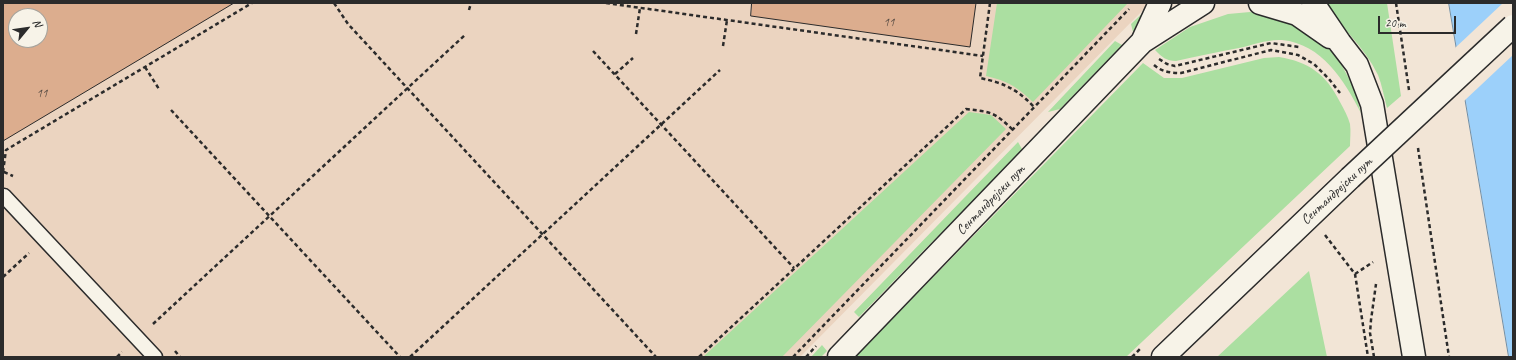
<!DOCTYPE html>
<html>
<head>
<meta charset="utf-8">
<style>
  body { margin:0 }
  #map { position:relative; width:1516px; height:360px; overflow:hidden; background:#f2e5d6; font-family:Caveat,sans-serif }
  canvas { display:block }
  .frame { position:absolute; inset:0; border:4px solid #2b2b2b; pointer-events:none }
  .north { position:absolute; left:8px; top:8px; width:40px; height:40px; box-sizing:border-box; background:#f7f3e8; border:1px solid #a5a39c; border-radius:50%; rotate:61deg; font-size:11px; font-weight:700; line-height:16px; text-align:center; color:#2b2b2b }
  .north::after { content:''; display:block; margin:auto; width:14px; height:18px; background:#2b2b2b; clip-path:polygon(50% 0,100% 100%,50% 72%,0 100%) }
  .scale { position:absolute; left:1378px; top:16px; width:78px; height:18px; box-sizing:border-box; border:2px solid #2b2b2b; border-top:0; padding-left:5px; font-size:12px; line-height:14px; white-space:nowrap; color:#2b2b2b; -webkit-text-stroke:3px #f7f3e8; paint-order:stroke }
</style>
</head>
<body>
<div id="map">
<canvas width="1516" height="360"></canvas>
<div class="frame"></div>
<div class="north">N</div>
<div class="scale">20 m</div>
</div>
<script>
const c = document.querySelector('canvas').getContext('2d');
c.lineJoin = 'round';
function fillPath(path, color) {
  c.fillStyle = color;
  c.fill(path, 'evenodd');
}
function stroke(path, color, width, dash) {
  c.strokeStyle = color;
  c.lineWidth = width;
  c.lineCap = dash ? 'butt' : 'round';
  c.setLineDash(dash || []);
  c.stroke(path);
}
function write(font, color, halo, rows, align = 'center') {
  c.font = font + ' Caveat,sans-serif';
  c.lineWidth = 3.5;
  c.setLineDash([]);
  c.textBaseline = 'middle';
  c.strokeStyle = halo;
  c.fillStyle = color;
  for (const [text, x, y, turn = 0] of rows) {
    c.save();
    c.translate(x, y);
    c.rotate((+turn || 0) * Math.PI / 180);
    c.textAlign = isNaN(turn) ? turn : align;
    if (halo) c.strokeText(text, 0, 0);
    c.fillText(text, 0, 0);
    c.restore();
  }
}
fillPath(new Path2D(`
  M3,3H1150L800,357H3ZM16,16H40V40H16Z`), '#ebd4c0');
fillPath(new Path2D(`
  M997,3H1128L1033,102C1017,87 1008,81 986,76Z
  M1320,3H1387L1401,96L1387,108C1384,97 1382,85 1378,75C1365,48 1341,25 1320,3Z
  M1150,6L1145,20L1133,32L1131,24Z
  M1250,12L1273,15L1296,22L1328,47L1341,64L1354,88L1361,113C1344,80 1322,44 1282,40C1268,39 1252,45 1239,48C1218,52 1197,56 1176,61C1166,61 1162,57 1155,50L1190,27L1228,14Z
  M1115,41L1122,45L1060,109L1048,112Z
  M1279,57C1309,62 1326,74 1340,102C1344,109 1348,117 1350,124C1351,131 1350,139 1350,146L1126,357H855L1143,63L1164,78H1182L1264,58Z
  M969,112L991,115L1006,129L782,357H703Z
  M1018,142L1022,149L1016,159L924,250L859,317L854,312Z
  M1309,271L1327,357H1217Z
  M822,345L827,351L821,357H811Z`), '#abdfa1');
const water = new Path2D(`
  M1449,3H1513V357H1509Z`);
fillPath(water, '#9cd0fa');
stroke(water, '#6f8ea7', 1);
fillPath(new Path2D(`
  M1503,3H1513V55L1464,101L1455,48Z`), '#f2e5d6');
const building = new Path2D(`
  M3,3H234L3,141ZM16,16H40V40H16Z
  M752,3H976L970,47L751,16Z`);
fillPath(building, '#dcad8e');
stroke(building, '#2b2b2b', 1);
const service = new Path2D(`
  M4,196L155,357`);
const minor = new Path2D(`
  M1260,3L1297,14L1330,37
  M1313,3L1340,43L1357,65L1372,104L1414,357
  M1142,42L1160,3
  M839,357L1142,42L1203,3`);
const secondary = new Path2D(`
  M1163,357L1350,178`);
stroke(service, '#2b2b2b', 17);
stroke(minor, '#2b2b2b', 25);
stroke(secondary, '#2b2b2b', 25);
stroke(new Path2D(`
  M334,3L348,24L656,357
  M606,3L983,56
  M990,3L980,78C1004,83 1017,89 1034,107
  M1396,3L1409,90
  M469,10L471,3
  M636,34L640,8
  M723,46L727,20
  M593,51L794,268
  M1159,59L1167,64L1175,66L1271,43L1299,47
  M1154,65C1162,72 1171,73 1181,73L1271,50L1298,55L1314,64L1329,79L1340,93
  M145,67L159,89
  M615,74L633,58
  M171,110L400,357
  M1418,148L1449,357
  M3,172L6,150L252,3
  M4,172L13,176
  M1325,235L1355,274L1368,357
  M1355,274L1373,262
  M3,277L29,253
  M153,324L466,34
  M175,351L180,357
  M117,357L122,352
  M410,357L720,70
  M699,357L966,109C992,112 994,112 1013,130
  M793,357L1129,9
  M806,357L816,346
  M1132,357L1140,349
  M1374,357L1370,333L1371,320L1376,284`), '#2b2b2b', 2.5, [4, 3]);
stroke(service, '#f7f3e8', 14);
stroke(minor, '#f7f3e8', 22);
stroke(secondary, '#f7f3e8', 22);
const secondaryBridge = new Path2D(`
  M1350,178L1513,26`);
stroke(secondaryBridge, '#2b2b2b', 25, []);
stroke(secondaryBridge, '#f7f3e8', 22);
write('12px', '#574c44', null, [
  ["11",889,23],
  ["11",42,94]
]);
write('14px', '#2b2b2b', '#f7f3e8', [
  ["Сентандрејски пут",1337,191,-43],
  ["Сентандрејски пут",991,200,-46]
]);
</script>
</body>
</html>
